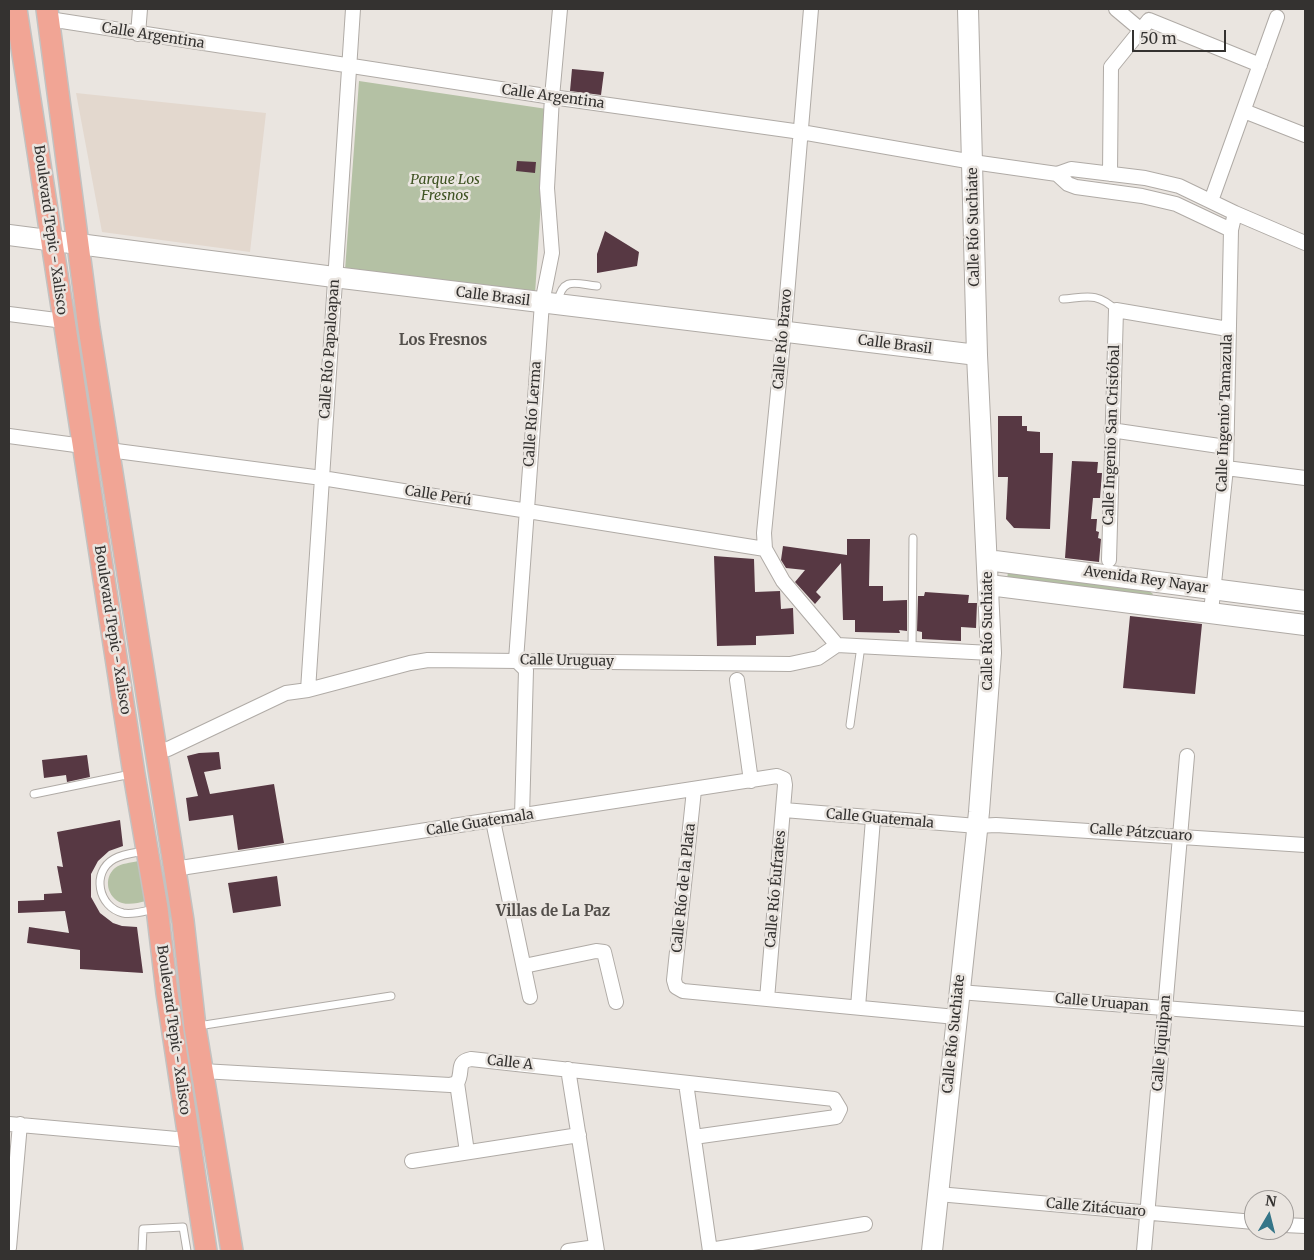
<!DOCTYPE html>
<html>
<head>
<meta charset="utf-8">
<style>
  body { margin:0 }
  #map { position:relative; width:1314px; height:1260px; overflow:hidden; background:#eae5e0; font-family:Merriweather,serif }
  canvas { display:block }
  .frame { position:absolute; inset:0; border:10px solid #343230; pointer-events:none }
  .north { position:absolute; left:1244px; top:1190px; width:50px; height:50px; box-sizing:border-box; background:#eae5e0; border:1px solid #a19d9a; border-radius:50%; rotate:8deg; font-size:14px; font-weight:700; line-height:20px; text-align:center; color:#343230 }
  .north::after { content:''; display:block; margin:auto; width:18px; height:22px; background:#357588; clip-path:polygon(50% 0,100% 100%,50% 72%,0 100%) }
  .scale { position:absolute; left:1132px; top:30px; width:94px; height:22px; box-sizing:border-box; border:2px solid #343230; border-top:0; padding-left:6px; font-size:15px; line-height:18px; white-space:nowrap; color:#343230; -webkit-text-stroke:4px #eae5e0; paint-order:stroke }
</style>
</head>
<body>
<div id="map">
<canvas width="1314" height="1260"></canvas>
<div class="frame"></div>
<div class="north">N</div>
<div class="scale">50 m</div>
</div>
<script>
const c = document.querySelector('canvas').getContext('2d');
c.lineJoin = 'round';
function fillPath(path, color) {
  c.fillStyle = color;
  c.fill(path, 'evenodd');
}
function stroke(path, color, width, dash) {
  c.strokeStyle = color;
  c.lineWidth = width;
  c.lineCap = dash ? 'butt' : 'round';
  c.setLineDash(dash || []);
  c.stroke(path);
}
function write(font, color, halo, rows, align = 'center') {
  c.font = font + ' Merriweather,serif';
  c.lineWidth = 5;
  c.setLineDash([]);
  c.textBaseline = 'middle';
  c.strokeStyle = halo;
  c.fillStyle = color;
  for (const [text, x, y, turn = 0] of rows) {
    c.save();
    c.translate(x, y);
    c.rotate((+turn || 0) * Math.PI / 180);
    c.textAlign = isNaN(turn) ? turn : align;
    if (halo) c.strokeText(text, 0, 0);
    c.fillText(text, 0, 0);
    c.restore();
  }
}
fillPath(new Path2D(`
  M76,93L266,113L250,252L102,232Z`), '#e3d8ce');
fillPath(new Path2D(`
  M359,81L547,109L535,294L345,270Z
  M1008,572L1149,591L1153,594L1151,598L1007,579Z
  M138,861L146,901C138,903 130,905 122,903C107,898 103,878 115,868C122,863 130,863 138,861Z`), '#b4c1a4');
fillPath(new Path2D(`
  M572,69L604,72L601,95L570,91Z
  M517,161L536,162L535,173L516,171Z
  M605,231L639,252L637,266L597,273V254Z
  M998,416H1022V426H1027V431L1040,432V453H1053L1050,529L1014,528L1006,519L1008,477H998Z
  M1072,461L1098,462L1097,473H1102L1100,498H1093L1091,519H1097L1096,531L1099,532L1098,538L1101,539L1099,562L1065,558Z
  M847,539H870L869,586H883V601L907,600V631L899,630L900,633L855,632V620H843L841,563L816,592L821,597L815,604L795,582L805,570L786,568L781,560L783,546L847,555Z
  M714,556L754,559L755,592L780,591L781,609L793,608L794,634L756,636V645L717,646Z
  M925,592L969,595L968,603H977L976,628L961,627V641L922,639V632L917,631L918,596H924Z
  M1130,616L1202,624L1195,694L1123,688Z
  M219,752L221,769L204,772L210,794L274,784L284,843L238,850L233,815L189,821L186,798L198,796L187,756L199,753Z
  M87,755L90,777L67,782L66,775L44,778L42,760Z
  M120,820L123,846L109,851L98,861L91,874V897L100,913L113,923L122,926L137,927L143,973L80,969V950L27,943L29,927L69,933L65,911L18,913V901L44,900V894L62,893L57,866L63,867L57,832Z
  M277,876L281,906L233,913L228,883Z`), '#573843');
const lane = new Path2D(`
  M1063,299C1087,297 1097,292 1116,310
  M558,301C563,276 576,284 597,286
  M912,648L913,538
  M850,725L861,646
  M34,794L131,774
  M145,851C134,853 123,854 114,859C91,872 98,907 123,913C133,915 145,911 154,909
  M198,1026L391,996
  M142,1251L143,1229L183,1227L187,1251`);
const street = new Path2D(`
  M811,9L784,331L764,533L765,549L783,581L837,645
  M1116,9L1141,30
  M49,19L552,97L801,132L973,162L1057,174L1071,169L1145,178L1179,186L1235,213L1305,243
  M138,34L140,9
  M1244,111L1305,135
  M1057,174L1068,184L1076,187L1142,196L1176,204L1231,230
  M1110,174L1111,67L1149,20L1260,65
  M1211,201L1277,17
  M9,314L64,321
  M1111,430L1226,447
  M9,436L83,446
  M109,450L322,478L765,549
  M1226,468L1305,478
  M1109,560L1116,310L1228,329
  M1211,612L1226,468L1231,230L1235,213
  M737,680L751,781
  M308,690L353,9
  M154,750L168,749L286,693L308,690L410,663L428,660L790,664L818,658L837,645L991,653
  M694,790L674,980L676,987L683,991L956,1017
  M784,810L977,826L996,825L1305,845
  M522,816L526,670L516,660L542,303L552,253L547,188L552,97L560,9
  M493,821L530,997
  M174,869L777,776L784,779L785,785L767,999
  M524,966L596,951L604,952L616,1002
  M959,992L1305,1019
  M858,1007L873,819
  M568,1069L597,1251
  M202,1071L450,1085L457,1083C464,1072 455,1062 471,1059L834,1099L840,1109L836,1117L694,1137
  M457,1083L467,1152
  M686,1083L710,1251
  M9,1124L188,1140
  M412,1161L579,1135
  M938,1194L1254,1222
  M1284,1225L1305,1226
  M9,1248L20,1124
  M710,1250L865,1224
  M568,1251L596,1247
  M1144,1251L1187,756`);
const secondary = new Path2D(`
  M9,235L334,277L977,355
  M987,560L1305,601
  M989,585L1305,625
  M932,1251L979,812L991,653L977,355L968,9`);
const primary = new Path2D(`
  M16,9L134,774L157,908L167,993L206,1251
  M47,9L89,328L183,921L195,1027L232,1251`);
stroke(lane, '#b0aba6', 9);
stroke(street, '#b0aba6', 16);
stroke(secondary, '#b0aba6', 22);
stroke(primary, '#c2c2c1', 24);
stroke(lane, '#fff', 7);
stroke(street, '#fff', 14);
stroke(secondary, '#fff', 20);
stroke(primary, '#f1a595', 21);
write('14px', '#343230', '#eae5e0', [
  ["Calle Argentina",153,36,9],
  ["Calle Argentina",553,97,8],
  ["Calle Río Suchiate",974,227,-91],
  ["Boulevard Tepic - Xalisco",50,230,82],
  ["Calle Brasil",493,297,7],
  ["Calle Río Bravo",783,339,-85],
  ["Calle Brasil",895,345,7],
  ["Calle Río Papaloapan",330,349,-86],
  ["Calle Ingenio Tamazula",1225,413,-88],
  ["Calle Río Lerma",533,414,-86],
  ["Calle Ingenio San Cristóbal",1112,435,-88],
  ["Calle Perú",438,496,9],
  ["Avenida Rey Nayar",1146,580,8],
  ["Boulevard Tepic - Xalisco",112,630,81],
  ["Calle Río Suchiate",988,631,-90],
  ["Calle Uruguay",567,661,1],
  ["Calle Guatemala",880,819,5],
  ["Calle Guatemala",480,823,-9],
  ["Calle Pátzcuaro",1141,833,4],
  ["Calle Río de la Plata",684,888,-84],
  ["Calle Río Éufrates",776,889,-85],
  ["Calle Uruapan",1102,1003,5],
  ["Boulevard Tepic - Xalisco",173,1030,82],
  ["Calle Río Suchiate",954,1034,-84],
  ["Calle Jiquilpan",1162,1043,-85],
  ["Calle A",510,1063,6],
  ["Calle Zitácuaro",1096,1208,5]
]);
write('italic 14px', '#3e5221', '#eae5e0', [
  ["Parque Los",445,180],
  ["Fresnos",445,196]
]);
write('bold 15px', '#534f4b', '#eae5e0', [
  ["Los Fresnos",443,341],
  ["Villas de La Paz",553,912]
]);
</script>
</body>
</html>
